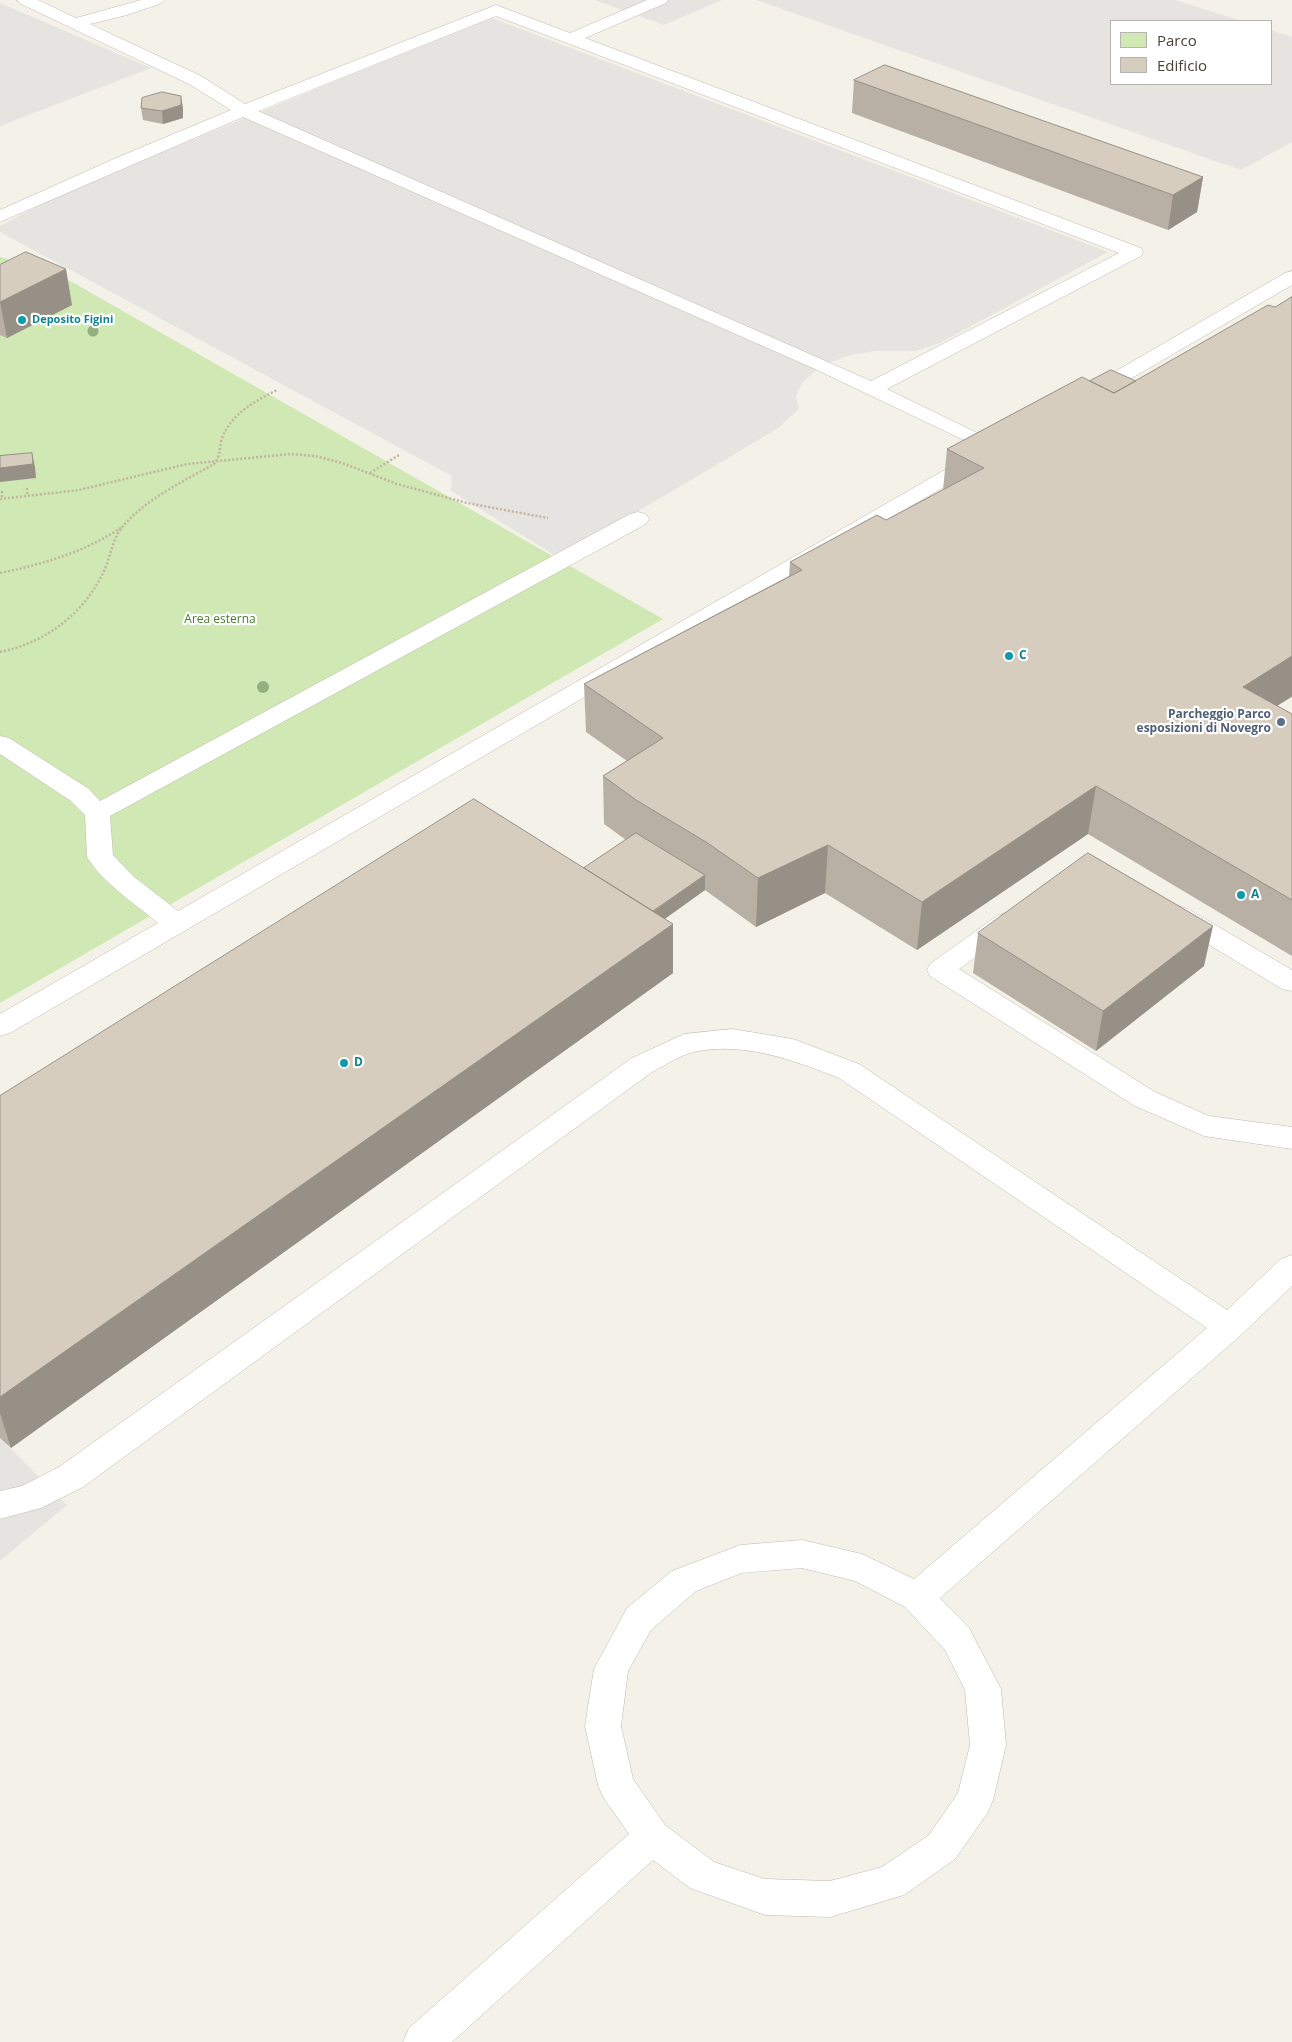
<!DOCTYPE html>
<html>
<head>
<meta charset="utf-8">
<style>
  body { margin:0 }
  #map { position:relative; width:1292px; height:2042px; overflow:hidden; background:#f4f1e9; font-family:"Open Sans",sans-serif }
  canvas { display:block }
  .legend { position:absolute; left:1110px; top:20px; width:162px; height:65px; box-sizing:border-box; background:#fff; border:1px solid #b6b3af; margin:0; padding:6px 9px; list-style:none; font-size:15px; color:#484237 }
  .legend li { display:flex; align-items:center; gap:10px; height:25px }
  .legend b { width:25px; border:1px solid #b6b3af }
</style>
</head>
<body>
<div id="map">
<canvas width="1292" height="2042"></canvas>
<ul class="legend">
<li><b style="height:14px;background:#d0e8b3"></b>Parco</li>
<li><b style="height:14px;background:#d6cdbf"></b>Edificio</li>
</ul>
</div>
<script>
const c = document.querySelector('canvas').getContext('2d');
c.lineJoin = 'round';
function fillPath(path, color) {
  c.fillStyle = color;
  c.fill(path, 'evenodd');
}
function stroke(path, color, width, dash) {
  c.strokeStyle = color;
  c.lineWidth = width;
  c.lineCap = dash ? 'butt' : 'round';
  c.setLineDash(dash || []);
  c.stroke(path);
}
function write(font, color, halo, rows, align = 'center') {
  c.font = font + ' "Open Sans",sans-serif';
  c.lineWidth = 4.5;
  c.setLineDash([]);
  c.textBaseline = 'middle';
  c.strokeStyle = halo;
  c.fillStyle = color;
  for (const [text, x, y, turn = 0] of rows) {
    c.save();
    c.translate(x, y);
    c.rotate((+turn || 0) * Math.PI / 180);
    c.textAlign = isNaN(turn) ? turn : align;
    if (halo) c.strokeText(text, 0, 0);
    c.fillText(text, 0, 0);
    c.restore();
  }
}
fillPath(new Path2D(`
  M0,257L44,269L72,282L663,619L0,1003Z`), '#d0e8b3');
fillPath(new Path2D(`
  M595,0H722L664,25Z
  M756,0H1175L1242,21H1111V84H1271V30L1292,37V142L1241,170Z
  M0,3L151,68L0,126Z
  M489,17L1108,252L940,343L916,351H875L851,355L822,365L802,383L796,396L799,409L777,429L559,558L451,491L452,476L0,232V226L59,195Z
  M0,1438L67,1505L0,1561Z`), '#e6e4e1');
const lane = new Path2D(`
  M17,0H38L76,18L141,0H164L162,3L127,15L90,24L201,76L245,104L496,5L570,33L647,0H668L666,3L585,38L1141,248L1143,252L1141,256L887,389L1002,445L1005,449L1002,453L995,455L815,369L243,117L0,222V210L116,158L231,110L189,84L19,3ZM496,16L1119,253L871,381L258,111Z
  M1292,271V285L1099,397L1092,399L1085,397L1082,393L1085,389L1285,273Z
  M976,454L983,456L987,460L983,464L10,1033L0,1036V1014L158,923C134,903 104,884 87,857L85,815L71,801L0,754V736L9,738L89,789L100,801L630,514L638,512L646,514L649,519L646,524L110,816L113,855L133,876L178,911L969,456Z
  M1179,906L1188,909L1292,970V991L1282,989L1170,921L1166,915L1170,909Z
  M1006,913L1015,916L1019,922L1015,928L959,969L1155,1092L1209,1116L1292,1127V1149L1204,1136L1135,1106L930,976L927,970L930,964L997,916Z
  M732,1029L793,1039L859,1064L1227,1310L1281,1259L1292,1255V1286L1240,1336L940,1598L969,1628L1001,1689L1006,1745L993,1800L988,1812L955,1859L904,1895L830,1917L765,1915L690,1888L653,1860L452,2042H403L409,2028L629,1834L603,1797L598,1785L585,1726L594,1669L627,1608L672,1571L740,1545L802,1540L862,1554L914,1579L1207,1328L839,1078C793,1060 740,1040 690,1053C677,1057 664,1066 652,1072L83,1487L41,1508L0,1519V1491L22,1486L59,1467L632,1058L684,1034ZM802,1568L855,1581L905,1607L945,1650L965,1690L970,1745L958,1793L929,1835L882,1867L830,1881L765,1879L714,1862L665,1825L633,1779L621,1726L628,1671L651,1630L696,1591L742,1573Z`);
stroke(lane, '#c0b9ac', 1);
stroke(new Path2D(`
  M370,473L399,455
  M27,488V495
  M2,491V498
  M0,499L79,490L187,464L291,454L315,456L342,463L397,484L467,503L548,518
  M0,573C44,564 85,552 122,527
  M0,652C45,643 84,614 104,571C111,556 112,539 123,526C146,499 184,481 214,464C221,456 219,447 222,438C232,413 254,402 277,390`), '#c1b59d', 2.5, [2, 2]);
fillPath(lane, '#fff');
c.fillStyle = '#95b080';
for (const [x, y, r] of [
  [93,331,5.5],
  [263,687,6]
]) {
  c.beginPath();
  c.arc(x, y, r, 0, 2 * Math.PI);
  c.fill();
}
fillPath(new Path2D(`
  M854,80L1203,177L1197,212L1168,230L852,113Z
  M141,108H183V118L163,124L143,120Z
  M0,265L72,305L7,338L0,335Z
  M1292,297V697L1277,706L1292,714V956L1088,834L917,950L825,893L756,927L705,890L665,919L673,973L11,1448L0,1438V1096L584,868L626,840L604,824L603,776L627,761L586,732L584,684L789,576L790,562L886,520L943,490L947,449L1090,381H1136L1275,307Z
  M978,933L1204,966L1096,1051L973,973Z`), '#b8b0a4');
fillPath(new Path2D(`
  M181,96L183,108V118L163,124L162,111Z
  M1203,177L1197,212L1168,230L1173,195Z
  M66,269L72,305L7,338L0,302Z
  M32,453L35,467L36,478L0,482V468Z
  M1292,656V696L1233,735L1243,687Z
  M1096,786L1088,834L917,950L922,902Z
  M828,845L825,893L756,927L758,878Z
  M705,875V890L629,944V929Z
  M673,924V973L11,1448L0,1413V1397Z
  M1213,926L1204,966L1096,1051L1103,1011Z`), '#969086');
const building = new Path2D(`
  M885,65L1203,177L1173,195L854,80Z
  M162,92L181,96V105L162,111L141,108L142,98Z
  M26,252L66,269L0,302V265Z
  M1292,297V656L1243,687L1292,714V900L1096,786L922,902L828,845L758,878L706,842L636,800L603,776L663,738L584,684L802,570L790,562L877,515L886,520L984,468L947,449L1082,377L1114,393L1268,305L1275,307Z
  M1111,370L1136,381L1114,393L1090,381Z
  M32,453L33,464L0,468V456Z
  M474,799L673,924L0,1397V1096Z
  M636,833L705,875L653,911L584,868Z
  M1088,853L1213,926L1103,1011L978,933Z`);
fillPath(building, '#d6cdbf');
stroke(building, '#969086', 1);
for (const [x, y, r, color] of [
  [22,320,5,"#0f9aa8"],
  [1009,656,5,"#0f9aa8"],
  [1281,722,5,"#5c6f8a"],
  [1241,895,5,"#0f9aa8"],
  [344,1063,5,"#0f9aa8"]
]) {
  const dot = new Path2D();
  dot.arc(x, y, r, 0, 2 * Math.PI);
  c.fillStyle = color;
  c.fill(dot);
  stroke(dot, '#fff', 2);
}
write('bold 11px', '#0d838f', '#fff', [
  ["Deposito Figini",32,320]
], 'left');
write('12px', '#487a2b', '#fff', [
  ["Area esterna",220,620]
]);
write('bold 12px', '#0d838f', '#fff', [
  ["C",1019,656],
  ["A",1251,895],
  ["D",354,1063]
], 'left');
write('bold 12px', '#4e5e75', '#fff', [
  ["Parcheggio Parco",1271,715],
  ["esposizioni di Novegro",1271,729]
], 'right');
</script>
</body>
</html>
